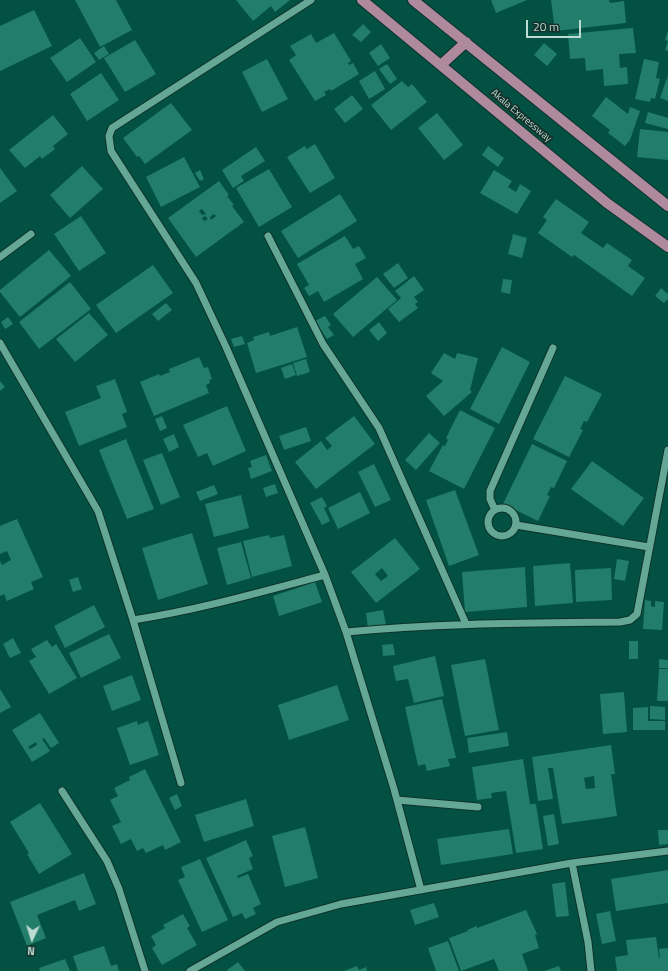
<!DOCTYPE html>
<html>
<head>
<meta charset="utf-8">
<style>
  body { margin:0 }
  #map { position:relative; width:668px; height:971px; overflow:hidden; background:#025143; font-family:"Titillium Web",sans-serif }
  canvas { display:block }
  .north { position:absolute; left:12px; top:919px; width:40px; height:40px; -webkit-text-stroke:3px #16312a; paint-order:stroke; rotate:184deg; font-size:11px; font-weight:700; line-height:16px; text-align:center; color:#bcdcd2 }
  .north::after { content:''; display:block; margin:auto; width:14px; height:18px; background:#bcdcd2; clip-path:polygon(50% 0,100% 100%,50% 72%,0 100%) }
  .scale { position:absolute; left:526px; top:20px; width:55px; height:18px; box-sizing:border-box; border:2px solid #bcdcd2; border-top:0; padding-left:5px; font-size:12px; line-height:14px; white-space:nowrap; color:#bcdcd2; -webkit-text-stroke:3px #16312a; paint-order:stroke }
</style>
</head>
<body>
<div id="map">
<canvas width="668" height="971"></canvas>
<div class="north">N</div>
<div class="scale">20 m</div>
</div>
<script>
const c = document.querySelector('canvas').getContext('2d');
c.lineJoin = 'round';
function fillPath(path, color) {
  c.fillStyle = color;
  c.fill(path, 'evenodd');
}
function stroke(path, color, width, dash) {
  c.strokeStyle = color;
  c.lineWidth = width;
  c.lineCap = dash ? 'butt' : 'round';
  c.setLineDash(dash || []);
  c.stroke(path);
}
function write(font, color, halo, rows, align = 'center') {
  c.font = font + ' "Titillium Web",sans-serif';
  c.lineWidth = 3.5;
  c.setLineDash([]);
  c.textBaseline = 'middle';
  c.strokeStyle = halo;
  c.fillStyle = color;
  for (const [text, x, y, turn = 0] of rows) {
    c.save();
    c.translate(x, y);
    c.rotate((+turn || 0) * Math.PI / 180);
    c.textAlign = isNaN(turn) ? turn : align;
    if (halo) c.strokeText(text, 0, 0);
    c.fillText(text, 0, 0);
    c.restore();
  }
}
fillPath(new Path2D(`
  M75,0H116L132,30L100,47Z
  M236,0H290L275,12L271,6L253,21Z
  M491,0H527L496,13Z
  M551,0H609L610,3L624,1L626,23L555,31Z
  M34,10L52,46L0,71V26Z
  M363,24L371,32L361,42L352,35Z
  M633,28L636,53L619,54L620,68L627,67L628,84L604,86L603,69L586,71L585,58L570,59L568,34Z
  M668,31V51L665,50L668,41L665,40Z
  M334,33L351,61L348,63L349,65L353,63L359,74L331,91L330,89L324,92L326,95L315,101L289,60L296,55L290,46L311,34L316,43Z
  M80,38L96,62L67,82L50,58Z
  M135,40L156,74L125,92L104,58Z
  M544,43L557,54L547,66L534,55Z
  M381,44L390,58L378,66L369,53Z
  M104,46L109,54L99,60L94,53Z
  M267,59L288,99L262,112L242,72Z
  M644,59L659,62L656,78L660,79L655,99L651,98L650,102L635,99Z
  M387,64L397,79L390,84L379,69Z
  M375,71L385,89L369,99L359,81Z
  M101,73L119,100L87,121L70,94Z
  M668,75V101L660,98Z
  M402,81L408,87L412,84L427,102L391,130L371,105Z
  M352,95L363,109L345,123L334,109Z
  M606,97L628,114L630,107L640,111L630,140L625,146L608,133L610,130L592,116Z
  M171,103L192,130L145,164L139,156L137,157L123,138Z
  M648,112L668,118V129L645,123Z
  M437,113L463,145L444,160L418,128Z
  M53,115L68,134L53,146L55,149L42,159L40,156L25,168L9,150Z
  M640,129L668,132V160L637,157Z
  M315,144L335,178L310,193L287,157L305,146L307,149Z
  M488,146L504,158L498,167L482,155Z
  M256,147L265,161L241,176L244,181L233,188L222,170Z
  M184,157L200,187L161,207L146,177Z
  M82,166L103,189L70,218L50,195Z
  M0,168L17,191L0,203Z
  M269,169L292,207L259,227L236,188Z
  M200,170L204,179L200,181L195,173Z
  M494,170L512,181L508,187L516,192L520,184L531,191L517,214L480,193Z
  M219,181L229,195L227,196L234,205L232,206L244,222L196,257L168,218ZM202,209L206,214L202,215L199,211ZM214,214L216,216L211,220L210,217ZM205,216L208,219L204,221L202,218Z
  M340,194L357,221L298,258L281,231Z
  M556,199L589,222L581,233L603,248L607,243L632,260L628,266L645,278L632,296L574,255L572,257L538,233L547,220L543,217Z
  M81,216L106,253L79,271L54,234Z
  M513,234L527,238L522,258L508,254Z
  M345,236L353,249L359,246L366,258L355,264L363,279L324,302L318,291L309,296L304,288L309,285L297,264Z
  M49,250L71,276L20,317L0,292V290Z
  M398,263L408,278L394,288L383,274Z
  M153,265L173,293L116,333L96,305Z
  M414,276L424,290L414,297L418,302L415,304L418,308L399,322L388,309L401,298L395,291Z
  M377,277L397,300L353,337L333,314Z
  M503,279L512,280L510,294L501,292Z
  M70,282L91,309L39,349L19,322Z
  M661,288L668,294V299L664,303L655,296Z
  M166,303L172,310L158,321L152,314Z
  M89,313L108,335L75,362L56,339Z
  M325,316L331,325L328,327L334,335L327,339L315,321Z
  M8,317L13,324L5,329L1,322Z
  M379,322L387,333L378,341L369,330Z
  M297,327L307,357L256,373L247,343L254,340L253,337L269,332L270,336Z
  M242,336L245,344L234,347L231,339Z
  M502,347L530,362L499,424L470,409Z
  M444,353L455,359L457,353L478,358L470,390L472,392L444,416L426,396L443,381L431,373Z
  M199,357L204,368L208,367L212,379L209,380L210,383L206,385L209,393L154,416L140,382L159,374L160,376L170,372L169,369Z
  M306,359L310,372L297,376L293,363Z
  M292,364L296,375L285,379L281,368Z
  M565,376L602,394L587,422L584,421L580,429L583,430L569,457L533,439Z
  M115,379L127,412L122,414L127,427L79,446L65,412L101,398L96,386Z
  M0,381L5,387L0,391Z
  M227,406L246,451L213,466L207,453L198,457L183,425Z
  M460,410L495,428L464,489L429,471L443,445L445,446L448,440L446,438Z
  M162,416L167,428L160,431L155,419Z
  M354,416L375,444L316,489L295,462L321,441L327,450L332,446L325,438Z
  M306,427L311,441L284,450L279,436Z
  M429,433L440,443L416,470L405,460Z
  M174,434L179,447L169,452L163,439Z
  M126,439L154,509L127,519L99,450Z
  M532,444L567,461L554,488L551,487L547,495L550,496L538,521L503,504Z
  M162,453L180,497L161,505L143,460Z
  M266,455L272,471L251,479L248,468L252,467L250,461Z
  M592,461L644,498L623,526L571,489Z
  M374,464L391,500L375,507L358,472Z
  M275,484L278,493L266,497L263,488Z
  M214,485L218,494L200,501L196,492Z
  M455,490L479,555L449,566L426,500Z
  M360,492L370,513L338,529L328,508Z
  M241,495L249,528L214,537L205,504Z
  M322,497L327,506L324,508L330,521L322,525L310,503Z
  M17,519L43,577L31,582L34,589L7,601L4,594L0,596V561L2,565L11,560L7,551L0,554V526Z
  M192,533L208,584L158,600L142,548Z
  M269,535L270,538L284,535L292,566L252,577L243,541Z
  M395,538L420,569L376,603L351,572ZM382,568L388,576L381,581L375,574Z
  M241,542L251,578L227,585L217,548Z
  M617,559L629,561L625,581L614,579Z
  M570,563L573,603L535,606L533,566Z
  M525,567L527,607L465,612L462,572Z
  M611,568L612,600L576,602L575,570Z
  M78,577L82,589L73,592L69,580Z
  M315,582L322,602L279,616L273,596Z
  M645,600L651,601V606L655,607V601L664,602L662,630L643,629Z
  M94,605L105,627L65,648L54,626Z
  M383,610L386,625L368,628L366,613Z
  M109,634L121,658L81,678L69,653Z
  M13,638L21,653L10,658L3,644Z
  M47,640L52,647L56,644L77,678L49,694L29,661L36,657L31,649Z
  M629,641H638V659H629Z
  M393,644L395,655L383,656L382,645Z
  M435,656L444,696L414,703L408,679L396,681L393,666Z
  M485,659L499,730L465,736L451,665Z
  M659,659L668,660V668H659Z
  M659,669H668V701H657Z
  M132,675L141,700L112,711L103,686Z
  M337,685L349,720L289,740L278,705Z
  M0,689L11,707L0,713Z
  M624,692L627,732L603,734L600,694Z
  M442,699L456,758L448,759L450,766L427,771L425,764L418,766L405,707Z
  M650,706L665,707V720L650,719Z
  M648,707V721H665V730H633V708Z
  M40,713L59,743L51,748L44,738L42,739L50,751L32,762L12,730ZM36,742L37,745L30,749L28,747Z
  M137,721L138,725L148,721L159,755L130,765L117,728Z
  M507,732L509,746L469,753L467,738Z
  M611,745L615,774H611L617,816L562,824L553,768H548L553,799L538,801L532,757ZM594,776L595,788L586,789L584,778Z
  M523,759L530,804H536L543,849L516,853L506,791L491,793L492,798L477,800L472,767Z
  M145,769L181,842L165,850L163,845L146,853L143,848L137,851L131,839L121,844L112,826L121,822L110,800L118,796L114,788L130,780L129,777Z
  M177,794L182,806L175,810L169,798Z
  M246,799L254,826L204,842L195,815Z
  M40,803L72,854L39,874L27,854L29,853L10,822Z
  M554,814L559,844L548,846L543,816Z
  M305,827L318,878L285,887L272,836Z
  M509,829L513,854L441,865L437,839Z
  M658,830H668V844L659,845Z
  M246,840L253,856L249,858L253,869L237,876L238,878L248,874L261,904L253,908L256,914L245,919L242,913L233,917L206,858Z
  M200,859L228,920L202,932L178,880L185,877L181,867Z
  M668,870V903L616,911L611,879Z
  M84,873L96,904L79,911L75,900L37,915L46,938L27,946L10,902Z
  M565,882L569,916L556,917L552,884Z
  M434,903L439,917L415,925L410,910Z
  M526,910L537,934L535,935L539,948L522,954L528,971H499L494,959L461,971L449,938L468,931L467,930L477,926V928Z
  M610,911L616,941L602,944L596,914Z
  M183,914L190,926L187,928L197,945L162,965L152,948L156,945L151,936L165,928L163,925Z
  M656,937L659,958H660L659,949L668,948V971H617L615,957L628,955L626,940Z
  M448,941L459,971H436L428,948Z
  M104,946L111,966L117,964L119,971H78L73,956Z
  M65,959L70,971H40L39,968Z
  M238,962L245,971H228L227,970Z
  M357,966L359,970L366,967L367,971H344Z
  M559,966L561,971H544Z`), '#227d6a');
const minor = new Path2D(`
  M311,0L112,128L109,136L111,151L196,283L226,347L325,575L346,632L394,789L421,890
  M268,236L323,344L379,428L466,624
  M0,257L31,234
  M0,343L98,511L133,620C198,610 261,592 325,575
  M488 522a14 14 0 1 1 28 0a14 14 0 1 1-28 0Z
  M495,510L490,499V491L553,348
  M516,525L649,547
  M133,620L181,783
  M346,632C437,623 528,623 620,622L630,620L637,614L668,450
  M62,791L107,861L119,889L145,971
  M397,800L478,807
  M572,863L588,942L591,971
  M190,971L277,922L341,904L572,863L668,851`);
const major = new Path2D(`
  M362,0L607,203L668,247
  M413,0L668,206
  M441,65L466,42`);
stroke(minor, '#0f322a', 9);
stroke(major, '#0f322a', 12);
stroke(minor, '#65a795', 7);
stroke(major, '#af899d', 10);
write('10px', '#bcdcd2', '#16312a', [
  ["Akala Expressway",521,116,40]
]);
</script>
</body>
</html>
